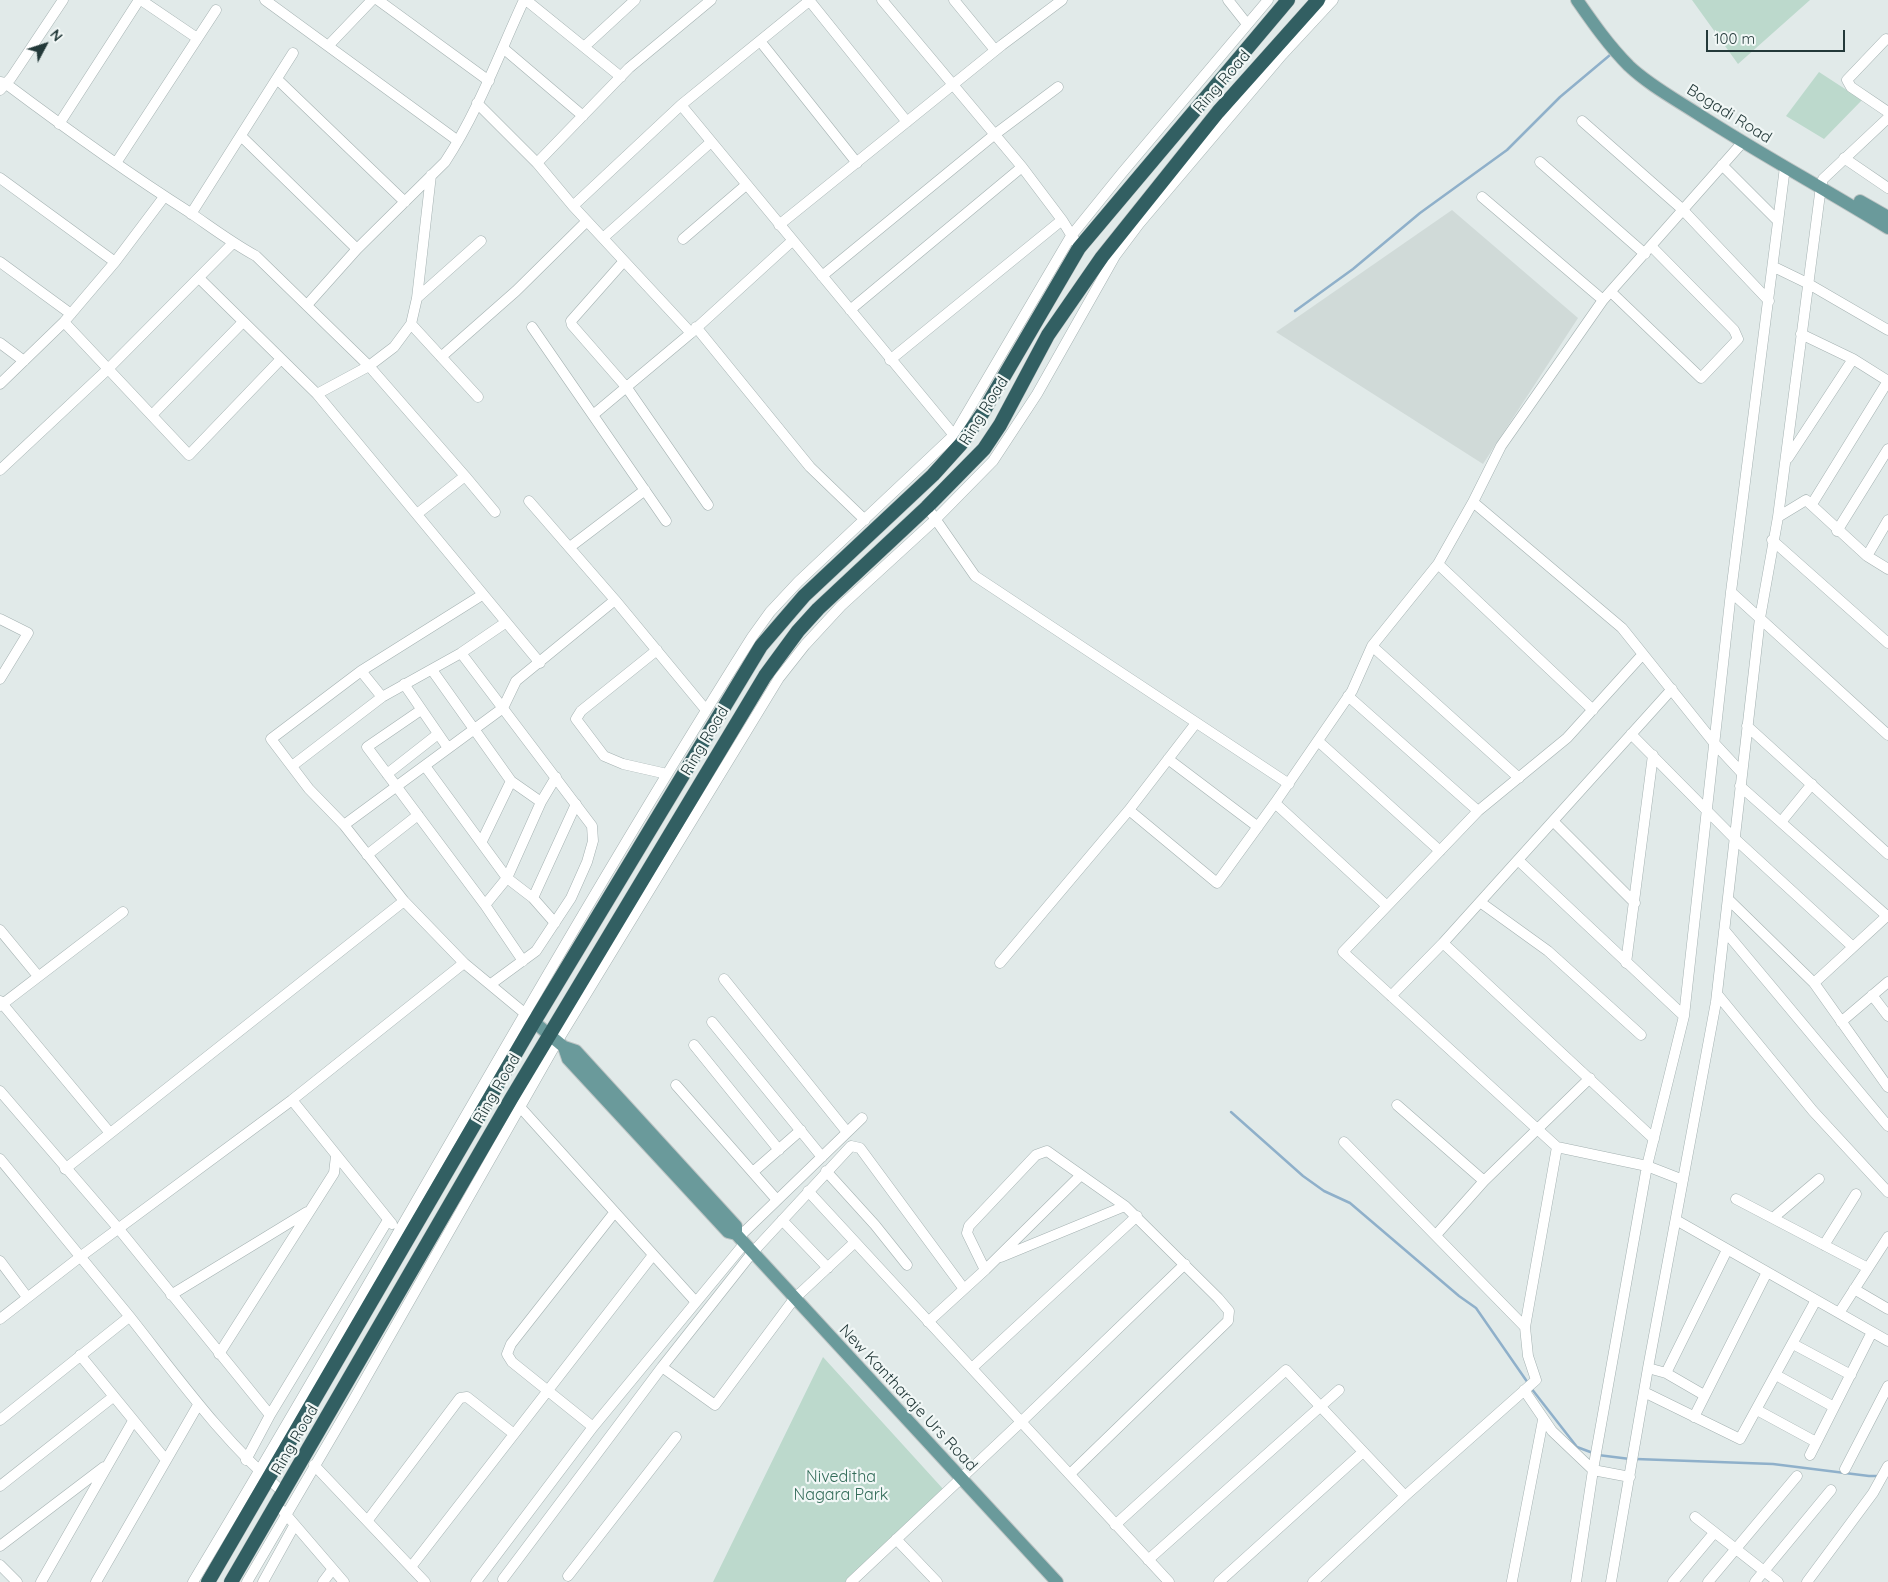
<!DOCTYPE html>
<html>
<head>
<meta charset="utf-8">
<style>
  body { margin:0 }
  #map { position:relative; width:1888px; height:1582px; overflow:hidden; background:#e1eae9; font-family:Quicksand,sans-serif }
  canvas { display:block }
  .north { position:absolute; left:20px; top:20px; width:50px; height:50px; -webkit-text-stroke:4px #f1f7f6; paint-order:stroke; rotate:50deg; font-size:14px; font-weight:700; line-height:20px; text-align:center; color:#233939 }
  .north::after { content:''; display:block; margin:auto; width:18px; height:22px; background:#233939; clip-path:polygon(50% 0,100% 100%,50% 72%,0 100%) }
  .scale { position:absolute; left:1706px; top:30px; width:139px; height:22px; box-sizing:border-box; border:2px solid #233939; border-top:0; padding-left:6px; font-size:15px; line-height:18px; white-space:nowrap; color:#233939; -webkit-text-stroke:4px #f1f7f6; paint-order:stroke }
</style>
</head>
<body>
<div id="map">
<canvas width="1888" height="1582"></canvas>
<div class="north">N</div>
<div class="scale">100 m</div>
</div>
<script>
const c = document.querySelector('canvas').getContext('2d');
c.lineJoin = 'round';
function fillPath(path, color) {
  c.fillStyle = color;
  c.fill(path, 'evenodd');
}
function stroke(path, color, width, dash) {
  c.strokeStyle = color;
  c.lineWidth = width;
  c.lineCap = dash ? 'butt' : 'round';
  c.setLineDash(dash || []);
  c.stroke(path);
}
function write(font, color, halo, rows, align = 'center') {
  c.font = font + ' Quicksand,sans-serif';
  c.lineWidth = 4.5;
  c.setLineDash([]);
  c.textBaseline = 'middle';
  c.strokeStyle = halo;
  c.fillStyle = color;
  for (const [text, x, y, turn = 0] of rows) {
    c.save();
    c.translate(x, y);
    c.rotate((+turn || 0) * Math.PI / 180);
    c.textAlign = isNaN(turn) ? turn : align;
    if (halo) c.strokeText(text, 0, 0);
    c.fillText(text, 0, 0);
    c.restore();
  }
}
fillPath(new Path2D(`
  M1452,210L1578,318L1483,464L1276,332Z`), '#d0dad8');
fillPath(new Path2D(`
  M1692,0H1810L1738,64Z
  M1819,72L1862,100L1824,139L1786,116Z
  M823,1357L944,1490L845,1582H713Z`), '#bcd9cc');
stroke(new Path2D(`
  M1295,311L1353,269L1420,213L1507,150L1560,97L1610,55
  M1231,1112L1303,1176L1324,1191L1350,1203L1459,1296L1476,1308L1528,1383
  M1531,1388L1577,1447L1593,1453
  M1598,1455L1630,1459
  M1636,1459L1773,1464L1869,1476H1879`), '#8fb0ca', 2.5);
const minor = new Path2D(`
  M141,0L197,38
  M265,0L458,141
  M378,0L489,81
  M526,0L621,77
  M809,0L907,122
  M882,0L1022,167L1062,220L1075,241
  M954,0L995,50
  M1228,0L1247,24
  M1886,39L1847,80L1851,87L1888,112
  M760,41L857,163
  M328,46L372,0
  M584,47L635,0
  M503,48L583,116
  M277,79L405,202
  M0,82L5,83C65,128 126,172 189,212C211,227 232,243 256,256L369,366L465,476L417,514
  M0,90L11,78L63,0
  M477,103L537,163L629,68L711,0
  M681,105L958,440
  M1582,121L1682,209L1769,301
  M59,124L139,0
  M241,136L357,249
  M1844,158L1888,188
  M1540,162L1645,254
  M116,163L216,10
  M537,163L573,206L691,333
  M1722,165L1778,221
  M0,178L115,262
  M1482,197L1603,300
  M573,206L681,105L809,1
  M191,214L293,53
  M779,225L1002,45L1062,0
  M603,238L711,142
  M683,239L746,185
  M624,261L571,321L572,325L627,388L708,505
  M0,262L71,314
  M1774,267L1807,283L1888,330
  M822,276L994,135L1058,87
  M199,278L317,394L540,663
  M1611,292L1701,378L1738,339L1734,330L1651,246
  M417,298L481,241
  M307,305L357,249L445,162C478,112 499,54 524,0
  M850,310L1022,167
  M64,322L189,455L281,359
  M411,324L478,397
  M532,327L666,521
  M696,327L810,467L865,520
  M1801,334L1853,359L1888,381
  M0,343L24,361
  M441,357L516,291L587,221
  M890,360L1062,220
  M0,384L64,322L115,262L164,197
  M317,394L369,366L394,347L411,324L417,298L431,175
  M152,415L243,322
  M593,415L691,333L792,241
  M1788,458L1853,359
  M0,470L108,369L233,243
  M465,476L495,512
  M529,501L615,600L706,710
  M1812,504L1888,381
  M927,507L975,576L1289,784
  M1778,517L1806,500L1867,556L1888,569
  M1837,531L1888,449
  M1772,540L1888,643
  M570,547L645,490
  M1867,556L1888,520
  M1438,564L1593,710
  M1731,592L1888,735
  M0,619L28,633L0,679
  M1372,646L1519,778
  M657,650L581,711L576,719L604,756L623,764L667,774
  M461,653L592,826L593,841L587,862L571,898L536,951L491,984
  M1643,654L1567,738L1478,811L1343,952L1557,1147L1647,1166L1683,1180
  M432,670L511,781L541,802
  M361,671L382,697
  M404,684L448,748
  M1348,696L1478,811
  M421,710L367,747L485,905L523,961
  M1747,726L1888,854
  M1631,734L1733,837L1853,947
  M1318,741L1440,851
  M1168,759L1258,827
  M292,766L382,697L461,653L505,623
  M425,766L507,878L533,898L555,923
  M1741,772L1715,744L1622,628L1473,502L1501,446L1603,300L1742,143
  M387,774L438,734
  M1740,786L1887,916
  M1275,803L1387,906
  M1129,810L1217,883L1275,803L1352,691L1372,646L1438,564L1473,502
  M1553,821L1635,903
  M1781,822L1812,784
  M344,825L503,708L516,681L615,600
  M482,841L511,781
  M367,855L418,815
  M1518,860L1684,1016
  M533,898L576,804
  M1728,899L1814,983L1888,1087
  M1480,902L1548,951L1641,1035
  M485,905L507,878L541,802L556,777
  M0,930L38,976
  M1725,931L1888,1126
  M1443,943L1654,1139
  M464,963L404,901L344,825L309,789L271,739L361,671L482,595
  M1000,963L1129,810L1196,723
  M1626,963L1653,755
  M724,979L847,1132
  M1814,983L1888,915
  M1717,994L1813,1111L1888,1192
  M1872,995L1888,1016
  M1391,996L1443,943L1672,689
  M0,1001L110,1133
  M0,1006L123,912
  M712,1022L822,1157
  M1841,1022L1888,982
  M694,1045L779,1150
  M676,1085L777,1200
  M0,1091L118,1228L270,1415
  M292,1100L392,1224
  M1397,1105L1484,1181
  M520,1107L695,1301
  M1344,1142L1525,1327
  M0,1159C43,1212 87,1264 130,1317C179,1379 223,1441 284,1493
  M65,1169L404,901
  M826,1171L875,1225L907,1265
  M753,1172L801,1130
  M808,1191L1169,1582
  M1736,1199L1868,1268
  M1773,1218L1819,1179
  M782,1220L828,1268
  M1676,1220L1888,1341
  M1436,1235L1484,1181L1590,1078
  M739,1237L862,1118
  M1824,1245L1856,1194
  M1001,1257L1125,1206
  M0,1261L27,1297
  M985,1270L967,1233L969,1226L1036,1155L1047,1151L1125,1206L1218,1298L1229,1311L1228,1321L1070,1474
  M1854,1289L1888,1309
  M171,1295L307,1212
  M1839,1313L1888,1237
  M0,1319L80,1257L292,1100L464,963L528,1016
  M928,1322L985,1270L1081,1175
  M1793,1344L1851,1375
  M219,1354L334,1173L336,1156
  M80,1355L166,1460
  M662,1367L715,1405L794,1299L854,1243
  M972,1368L1137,1216
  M1648,1368L1666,1373L1727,1250
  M1666,1373L1704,1395
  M1776,1375L1834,1407
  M1524,1390L1552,1431L1593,1470L1630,1477
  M1644,1392L1740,1439L1816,1300
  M1757,1410L1816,1442
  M1694,1417L1767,1272
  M0,1420L129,1317
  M593,1427L512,1362L507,1354L511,1344L614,1213
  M1810,1455L1872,1332
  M246,1460L270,1415L388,1220
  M314,1465L425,1582
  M1845,1469L1888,1386
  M0,1486L113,1397
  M283,1511L344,1582
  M1695,1517L1778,1582
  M368,1520L460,1398L467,1397L514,1434
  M1115,1525L1286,1370L1405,1496
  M896,1539L937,1582
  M0,1546L104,1467
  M1148,1560L1339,1390
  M0,1565L17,1582
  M411,1567L653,1255
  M568,1576L676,1437
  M503,1579L662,1367L752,1253L851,1146L860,1148L964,1289
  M1512,1581L1543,1420
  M41,1582L133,1421
  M96,1582L198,1405
  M193,1582C382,1269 556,947 752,637L770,612L798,582L954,435L1071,236L1122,173L1268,0
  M247,1582L354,1399L557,1042L779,678L805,645L841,606L935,520L993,461L1037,394L1115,256L1139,224L1282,55L1333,0
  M263,1582L294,1526
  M323,1582L332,1570
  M476,1582L593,1427L744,1244
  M851,1582L1022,1421L1185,1264
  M1219,1582L1363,1452
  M1313,1582L1405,1496L1536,1380L1528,1356L1525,1327L1557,1147
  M1576,1582L1593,1470L1647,1166L1684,1016L1731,592L1785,167
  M1611,1582L1648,1368L1716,1002L1760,618L1778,517L1821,186L1823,179L1888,118
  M1673,1582L1714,1533
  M1708,1582L1797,1476
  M1755,1582L1831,1490
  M1807,1582L1873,1493L1888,1466`);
const major = new Path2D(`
  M1577,0C1593,23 1609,46 1629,66C1649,85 1675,99 1698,114C1760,154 1825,189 1888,228
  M1860,201L1888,217
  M534,1022L564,1047L576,1051L736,1226V1234
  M564,1047L568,1059L728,1232L736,1234L1057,1582`);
const highway = new Path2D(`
  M208,1582L534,1022L761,646L804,596L933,475L961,444L982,414L1079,248L1288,0
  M231,1582L511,1099L765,676L798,631L818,609L927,507L984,449L1000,425L1048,335L1102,257L1218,112L1318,0`);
stroke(minor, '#a4b1b1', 11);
stroke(major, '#bdc4c4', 14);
stroke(highway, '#bdc4c4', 15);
stroke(minor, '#fff', 10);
stroke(major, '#6a9a9b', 12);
stroke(highway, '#325f62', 14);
write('16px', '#233939', '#f1f7f6', [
  ["Ring Road",1222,82,-49],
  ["Bogadi Road",1729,114,32],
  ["Ring Road",984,411,-58],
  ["Ring Road",705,741,-59],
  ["Ring Road",497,1089,-60],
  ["New Kantharaje Urs Road",908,1398,47],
  ["Ring Road",295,1440,-60]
]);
write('16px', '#326b58', '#f1f7f6', [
  ["Niveditha",841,1477],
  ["Nagara Park",841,1495]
]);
</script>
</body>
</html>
